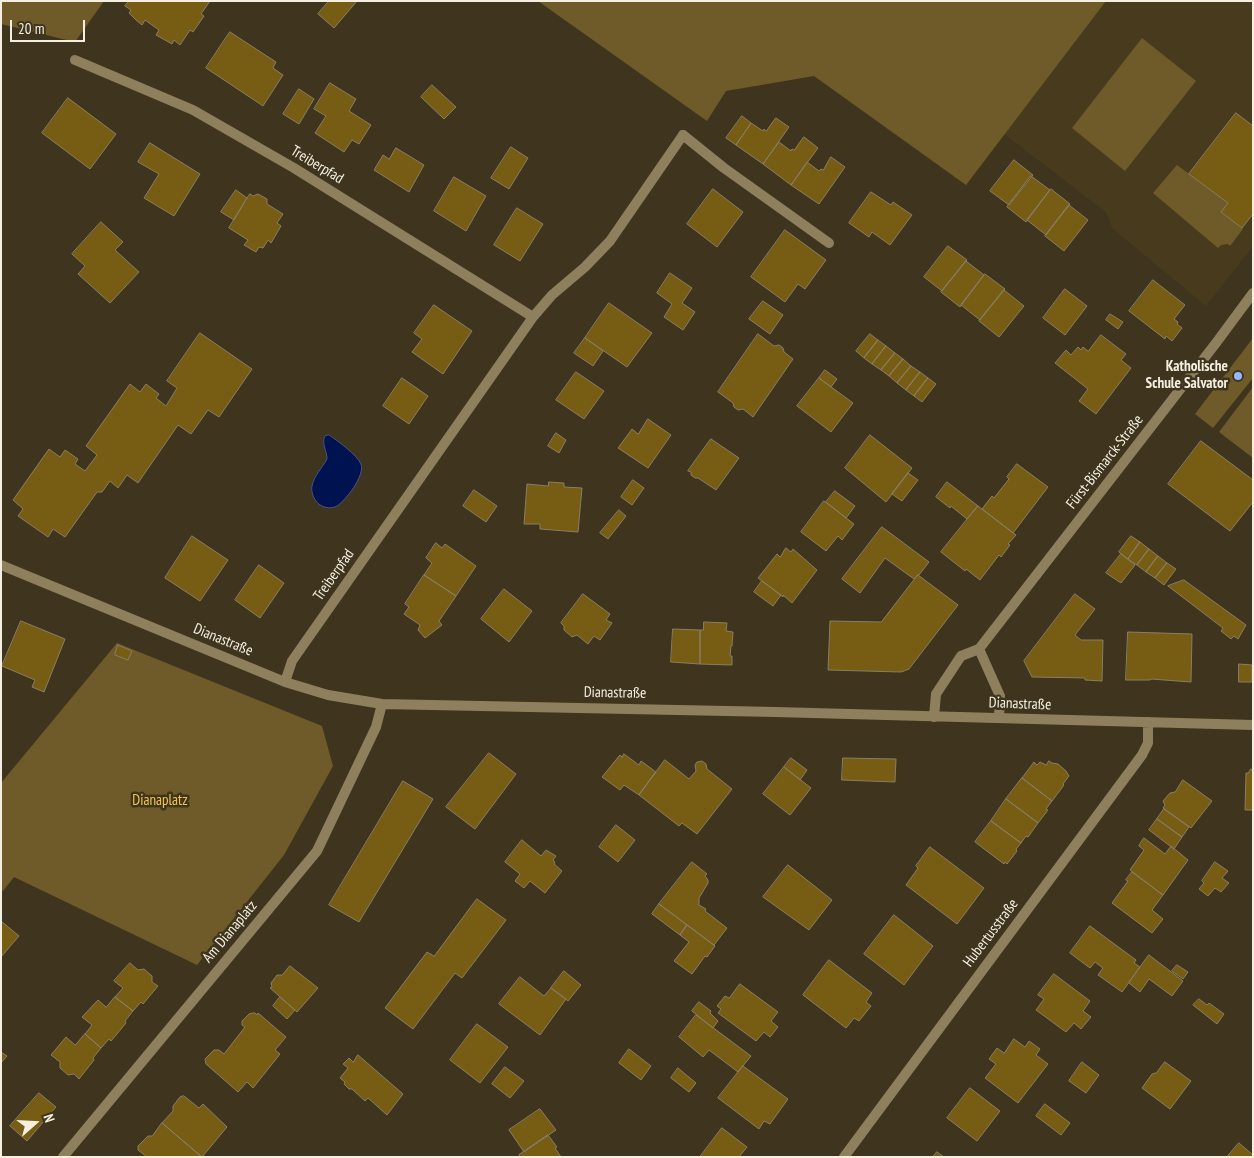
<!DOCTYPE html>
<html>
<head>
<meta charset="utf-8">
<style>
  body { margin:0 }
  #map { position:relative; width:1254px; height:1158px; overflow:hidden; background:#3f351e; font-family:"PT Sans Narrow",sans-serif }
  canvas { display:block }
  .frame { position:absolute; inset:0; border:2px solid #f4efe1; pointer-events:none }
  .north { position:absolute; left:10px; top:1098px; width:50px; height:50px; -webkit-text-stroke:4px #3f351e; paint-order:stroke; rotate:71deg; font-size:14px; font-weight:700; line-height:20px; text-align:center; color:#f4efe1 }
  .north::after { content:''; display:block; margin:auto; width:18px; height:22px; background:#f4efe1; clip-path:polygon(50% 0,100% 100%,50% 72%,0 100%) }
  .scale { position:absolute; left:10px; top:20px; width:75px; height:22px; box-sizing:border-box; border:2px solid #f4efe1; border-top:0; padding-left:6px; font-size:15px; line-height:18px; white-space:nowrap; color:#f4efe1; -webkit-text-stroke:4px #3f351e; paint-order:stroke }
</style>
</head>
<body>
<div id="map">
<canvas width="1254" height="1158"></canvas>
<div class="frame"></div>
<div class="north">N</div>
<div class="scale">20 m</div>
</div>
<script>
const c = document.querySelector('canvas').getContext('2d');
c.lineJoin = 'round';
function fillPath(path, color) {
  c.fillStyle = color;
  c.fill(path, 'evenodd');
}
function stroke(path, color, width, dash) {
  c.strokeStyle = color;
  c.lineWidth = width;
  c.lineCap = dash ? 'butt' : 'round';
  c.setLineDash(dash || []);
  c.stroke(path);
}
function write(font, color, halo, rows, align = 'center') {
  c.font = font + ' "PT Sans Narrow",sans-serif';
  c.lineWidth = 5;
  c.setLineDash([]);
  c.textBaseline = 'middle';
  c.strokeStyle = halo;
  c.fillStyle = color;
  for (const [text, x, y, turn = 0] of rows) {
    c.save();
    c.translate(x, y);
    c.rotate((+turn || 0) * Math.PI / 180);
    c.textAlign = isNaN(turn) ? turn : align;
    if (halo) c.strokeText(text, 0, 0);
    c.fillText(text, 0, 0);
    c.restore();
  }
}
fillPath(new Path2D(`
  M1106,1H1253V246L1206,306L1112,228L1106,212L1004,134Z`), '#483b1d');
fillPath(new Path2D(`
  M1,1H104L75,42L1,24Z
  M538,1H1106L966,185L814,76L726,91L707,121Z
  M1142,38L1196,81L1125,171L1072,128Z
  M1177,165L1228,203L1221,212L1243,229L1230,246L1228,244L1221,245L1218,248L1153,193Z
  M1253,338V378L1213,428L1195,414Z
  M1253,387V458L1219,432Z
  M117,643L322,726L333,766L284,855L197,965L14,877L3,891L1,890V783Z`), '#6f5b29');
const water = new Path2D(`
  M329,435C338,441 357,455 361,464C365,476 346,500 337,506C330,510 320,507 316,501C313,497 311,491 312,486C314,476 322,468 327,459C327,451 321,443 325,436Z`);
fillPath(water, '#011250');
stroke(water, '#4a547c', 1);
const building = new Path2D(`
  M129,1H210L201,14L204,16L193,32L190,30L180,45L174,40L172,44L156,35L159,30L145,20L142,25L136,20L129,13L131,10L125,6Z
  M329,1H357L334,28L318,14Z
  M230,32L276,62L273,68L283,75L263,106L206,68Z
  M330,83L356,99L349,111L371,125L359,144L352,140L344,152L315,133L326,116L314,109Z
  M432,85L456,107L444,119L421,97Z
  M299,89L314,99L299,124L283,114Z
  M68,98L116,134L90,169L42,133Z
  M1236,113L1253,126V214L1242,228L1221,212L1228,203L1189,174Z
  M742,116L751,123L736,145L726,138Z
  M776,118L789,127L763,164L736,145L751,123L763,131L764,129L766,131Z
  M804,137L818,148L791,185L763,164L779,142L791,151L792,149L794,150Z
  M150,143L200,174L174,216L144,198L159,174L138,162Z
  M511,147L528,158L509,189L491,178Z
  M396,148L424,165L409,192L374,170L383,155L389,159Z
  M831,157L845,167L819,204L791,185L807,162L819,171L821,169L823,170Z
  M1014,160L1033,175L1009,205L990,191Z
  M1031,176L1050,190L1026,222L1007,207Z
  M454,177L486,196L466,231L434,211Z
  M713,189L743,212L717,247L687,224Z
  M1051,189L1070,204L1046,235L1027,220Z
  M236,190L247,198L234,220L221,212Z
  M871,192L891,205L893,202L912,215L890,245L872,232L869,237L849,223Z
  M250,194L253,196L258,194L267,199V204L283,214L277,223L281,226L271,243L268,240L263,248L259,247L256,252L244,245L248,240L229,228Z
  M1069,205L1088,220L1064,251L1045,236Z
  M517,208L543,224L520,261L494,245Z
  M101,222L123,242L115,250L139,272L110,303L78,274L85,266L72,254Z
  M785,230L826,260L805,289L798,284L785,302L751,277Z
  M948,246L967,260L942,291L924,277Z
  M966,261L984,275L960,307L941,292Z
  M670,273L692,288L682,303L695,312L683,330L664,317L672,304L657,293Z
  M985,274L1005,289L980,320L961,305Z
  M1153,280L1185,305L1174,319L1178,322L1177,324L1182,328L1172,341L1166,336L1165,339L1129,311Z
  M1065,289L1087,306L1065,335L1043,318Z
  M1004,290L1024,306L999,337L979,321Z
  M763,301L783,315L770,334L749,319Z
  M609,303L652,333L627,367L585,338Z
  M434,305L472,331L443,374L412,352L422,339L414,333Z
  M1110,314L1123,322L1118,329L1106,320Z
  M200,333L252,369L219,417L208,410L191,434L178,425L138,483L127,475L118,488L110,481L102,492H97L65,537L53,529L48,537L18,516L23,509L13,500L49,449L60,457L65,450L78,459L75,464L85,471L97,455L86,446L130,384L140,392L146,384L159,394L156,398L166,406L177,388L167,381Z
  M758,334L774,346L779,345L783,348L784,352L793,359L753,417L743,409L738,410L734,407L733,403L718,392Z
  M870,334L878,340L864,358L856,351Z
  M1101,335L1126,354L1121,360L1131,368L1096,414L1079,401L1088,389L1055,363L1066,350L1071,355L1078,347L1081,350L1083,347L1088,351Z
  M585,338L603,351L593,366L574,353Z
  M878,340L886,346L872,364L864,358Z
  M886,346L895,353L881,370L872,364Z
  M895,353L903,359L889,376L881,370Z
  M903,359L911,366L897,383L889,376Z
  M911,366L920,372L906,390L897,383Z
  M825,370L837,379L831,387L819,378Z
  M576,372L604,391L584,419L556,400Z
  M920,372L928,378L914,396L906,390Z
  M402,378L428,396L409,424L383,406Z
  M819,378L853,403L831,432L797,406Z
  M928,378L936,384L922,402L914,396Z
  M648,419L671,435L648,468L618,448L632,429L638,434Z
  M556,433L566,440L559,453L548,446Z
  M870,435L912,468L886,502L845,468Z
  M711,439L739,458L716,490L698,478H695L691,475V472L688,471Z
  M1201,441L1253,480V502L1230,531L1168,484Z
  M1017,464L1048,487L1013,533L982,509L992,496L994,498L1009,479L1007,477Z
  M908,473L918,480L902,501L892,494Z
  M633,480L644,488L632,505L621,497Z
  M549,482L564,483V487L582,488L578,532L540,529V524H524L527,484L548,486Z
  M947,482L978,506L967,519L951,506L950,508L936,497Z
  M474,490L497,506L486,522L463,506Z
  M835,491L855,506L846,518L826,502Z
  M824,501L854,524L842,540L838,536L826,551L801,532Z
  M978,506L1016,535L1008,544L1010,545L1001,557L999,555L980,580L966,569L965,571L941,552Z
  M619,510L626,516L608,539L600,533Z
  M882,527L929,562L919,575H918L914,579L885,558L860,593L842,579Z
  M192,536L228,560L200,601L165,578Z
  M1131,536L1140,542L1128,559L1119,552Z
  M1140,542L1149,549L1137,565L1128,559Z
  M436,543L442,548L445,544L476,566L456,596L424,575L432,563L426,558Z
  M786,548L791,552L793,549L817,570L792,603L783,595V597L758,578L777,554L780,557Z
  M1149,549L1158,556L1146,572L1137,565Z
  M1121,554L1135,565L1121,583L1106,573Z
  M1158,556L1167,563L1155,578L1146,572Z
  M1167,563L1176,569L1164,585L1155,578Z
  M259,565L284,583L260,618L235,600Z
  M424,575L456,596L439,621L442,625L425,638L418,630L420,625L404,614L409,607L405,604Z
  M918,575L958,605L909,669L901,672L828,670L830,621L881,622Z
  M1184,580L1246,625L1238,639L1234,636L1231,639L1221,631L1223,628L1168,586Z
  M762,581L781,595L773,606L754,592Z
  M504,589L532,611L509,642L481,619Z
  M583,594L610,614L606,620L612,623L600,640L594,636L588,644L577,635L572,637L564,630V626L561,623Z
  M1075,594L1095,609L1075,635L1081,640H1103L1102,681L1085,680V678L1032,677L1024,661Z
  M21,621L65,639L44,692L32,687L35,680L2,666Z
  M704,622L727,623L726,631L733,632L732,646H731L730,656H732V665L700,664V630H703Z
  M673,629L700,630V664L671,662Z
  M1128,632L1192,634L1191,682L1151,679L1150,680H1126Z
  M118,645L132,651L128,660L115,655Z
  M1239,664L1252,665V682H1239Z
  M489,753L516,774L475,829L446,807Z
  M624,754L639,765L641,761L656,772L639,795L624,785L620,790L602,777L620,755L622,757Z
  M791,758L807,770L800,780L784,767Z
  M843,758L896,759L895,782L842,780Z
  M665,760L689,779L696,771L695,765L697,762L702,761L706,764L707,769L732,789L697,834L682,823L679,826L639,795Z
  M1049,761L1052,763L1058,764L1066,771L1069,776L1063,784L1064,785L1052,801L1022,778L1034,762L1037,765L1040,762L1046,765Z
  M784,767L811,788L790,815L763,794Z
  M1251,769L1253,770V810H1245L1246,773H1248Z
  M1022,778L1052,801L1046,809L1048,810L1038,823L1006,799Z
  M1183,780L1212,801L1191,828L1163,808L1165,805L1163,801L1170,793L1175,792Z
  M403,781L433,799L359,922L329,905Z
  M1006,799L1038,823L1028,837L1026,836L1021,843L991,821Z
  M1164,809L1189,827L1182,837L1157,819Z
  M1157,819L1182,837L1174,849L1149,830Z
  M991,821L1021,843L1016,849L1017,851L1007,864L1005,862L1004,864L975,842Z
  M616,825L635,840L618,862L599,847Z
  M1144,838L1165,854L1171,846L1188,860L1163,895L1130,870L1144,850L1139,846Z
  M522,840L541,856L546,850L556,856L553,860L555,862L554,864L562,871L545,893L530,881L524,888L515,881L520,874L505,862Z
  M930,847L984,888L957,924L906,885L918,868L916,866Z
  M692,862L707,874L705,876L708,880V883L699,898V905L706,909L705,911L727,928L714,945L659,904Z
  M1215,862L1228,871L1222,878L1229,883L1221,892L1215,888L1208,896L1199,889L1204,883L1202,881Z
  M788,865L832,900L809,930L763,897Z
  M1132,872L1163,895L1152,910L1163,919L1152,933L1112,903L1128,881L1126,880Z
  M477,899L506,920L462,978L455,973L413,1029L385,1008L427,952L434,956Z
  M659,904L687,925L680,935L652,914Z
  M894,915L933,946L904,985L864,954Z
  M1,921L19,936L1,957Z
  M687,925L715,946L707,957L705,956L692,974L674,961L689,942L680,935Z
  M1090,926L1136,960L1134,963L1140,967L1122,992L1098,975L1103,968L1095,962L1090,968L1070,953Z
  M1149,955L1183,981L1172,996L1149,979L1140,992L1129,983Z
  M829,960L872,993L866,1002L871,1006L859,1021L854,1018L846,1028L803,995Z
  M130,963L138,970L144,969L152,976V982L158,986L143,1004L141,1002L133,1011L115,997L123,988L114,981Z
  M1177,965L1188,972L1183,979L1172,971Z
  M290,966L318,988L297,1012L270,988L272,987L271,983L277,975H282Z
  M564,971L581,985L568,1001L551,988Z
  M1054,974L1090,1001L1083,1011L1091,1017L1081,1029L1074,1023L1066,1032L1036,1010L1044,999L1038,995Z
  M520,977L544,996L551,988L566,999L540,1035L499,1004Z
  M740,984L778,1012L771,1021L778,1027L770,1037L764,1032L756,1041L718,1013L721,1009L717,1006L725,996L729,998Z
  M115,997L133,1011L125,1021L126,1023L111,1041L109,1039L101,1048L85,1034L92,1025L82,1017L98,1000L106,1007Z
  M280,997L295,1010L287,1019L273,1006Z
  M1199,999L1207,1005L1209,1003L1224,1014L1217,1024L1193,1005Z
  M699,1002L711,1011L710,1013L718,1021L713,1028L692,1011Z
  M255,1013L257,1015L258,1013L286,1037L275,1050L280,1054L253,1088L247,1082L238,1092L206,1064L205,1059L214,1050H219L224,1054L245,1027L242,1025V1021L249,1014Z
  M696,1015L751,1056L738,1072L709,1050L703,1057L679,1037Z
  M477,1024L508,1047L480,1083L450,1060Z
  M85,1034L101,1048L93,1058L94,1060L79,1079L74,1074L68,1075L60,1068V1062L51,1055L66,1037L75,1045Z
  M1014,1039L1025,1047L1029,1041L1040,1049L1036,1055L1048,1064L1018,1103L985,1078L996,1064L989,1059L997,1048L1004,1053Z
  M629,1049L651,1066L641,1080L619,1063Z
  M1,1052L7,1056L1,1063Z
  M358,1055L403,1094L387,1115L368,1098L365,1101L352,1089H349L344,1084L345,1082L340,1078L348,1068L343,1064L349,1058L353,1062Z
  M1082,1062L1099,1075L1086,1093L1069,1081Z
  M1165,1062L1191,1081L1170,1109L1142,1088L1152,1074L1156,1073Z
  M743,1066L788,1099L770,1124L764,1121L759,1129L718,1098Z
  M505,1067L524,1081L510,1098L492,1084Z
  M678,1068L696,1083L689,1092L671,1078Z
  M970,1088L1000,1111L977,1141L947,1118Z
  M39,1093L56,1107L27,1141L10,1126Z
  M184,1096L199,1108L203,1104L227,1127L202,1157L162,1123L173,1111V1106L180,1097Z
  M1045,1104L1070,1123L1061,1135L1036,1116Z
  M540,1109L556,1130L524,1152L509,1130Z
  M162,1123L202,1157H147L138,1150V1146L148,1136H152Z
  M722,1128L747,1147L739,1157H700Z
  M548,1135L557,1147L555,1148L561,1157H521L519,1155Z
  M1239,1143L1253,1155V1157H1227Z
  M937,1152L944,1157H933Z`);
fillPath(building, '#775d13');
stroke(building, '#897e65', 1);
stroke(new Path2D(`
  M683,135L724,168L829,243`), '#8e805d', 10);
stroke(new Path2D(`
  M75,60L193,110L294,168L533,317
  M1,565L285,682L328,695L382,704L776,712L1253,725
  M979,649L1000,696L999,718
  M285,682L292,661L533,317L552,295L585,267L610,241L683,135
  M934,717L936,694L961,656L979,649L1216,343L1253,293
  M63,1157L317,851L376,727L382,704
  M844,1157L1142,755L1148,743V722`), '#8e805d', 10);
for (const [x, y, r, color] of [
  [1238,376,5,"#94b7fd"]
]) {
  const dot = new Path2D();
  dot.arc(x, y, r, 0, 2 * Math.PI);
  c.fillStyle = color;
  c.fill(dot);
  stroke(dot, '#3f351e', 2);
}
write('15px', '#f4efe1', '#3f351e', [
  ["Treiberpfad",317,165,31],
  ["Fürst-Bismarck-Straße",1105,462,-52],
  ["Treiberpfad",334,575,-55],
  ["Dianastraße",223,640,22],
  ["Dianastraße",615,693,1],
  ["Dianastraße",1020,704,2],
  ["Am Dianaplatz",230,932,-50],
  ["Hubertusstraße",991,933,-53]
]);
write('bold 15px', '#f4efe1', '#3f351e', [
  ["Katholische",1228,367],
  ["Schule Salvator",1228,384]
], 'right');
write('15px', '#f5c64c', '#3f351e', [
  ["Dianaplatz",160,801]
]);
</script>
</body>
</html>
